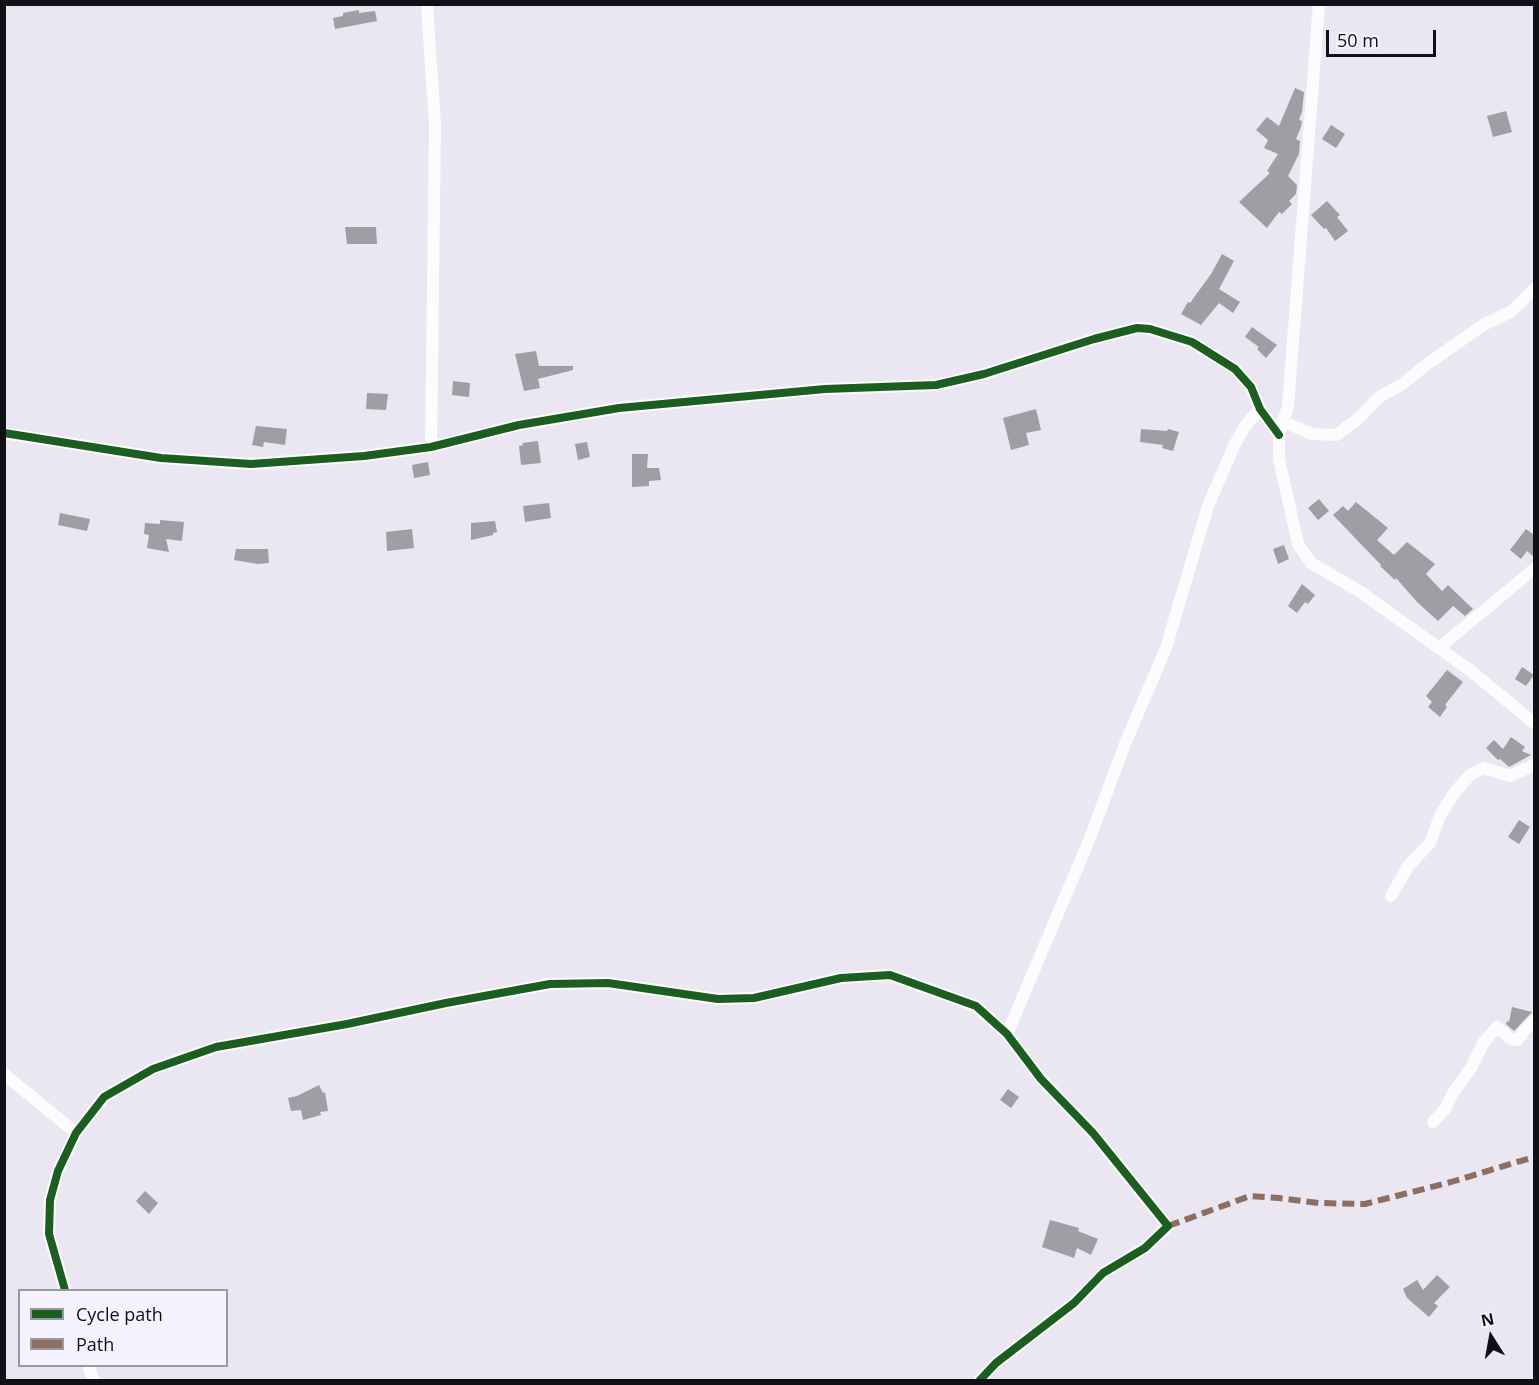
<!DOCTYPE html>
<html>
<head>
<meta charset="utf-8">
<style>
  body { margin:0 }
  #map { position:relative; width:1539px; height:1385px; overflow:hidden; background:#eae7f2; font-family:"Open Sans",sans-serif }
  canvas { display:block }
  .frame { position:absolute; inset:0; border:6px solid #111016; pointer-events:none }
  .legend { position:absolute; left:18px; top:1289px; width:210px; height:78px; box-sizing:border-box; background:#f4f2fd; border:2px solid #9998a1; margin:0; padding:8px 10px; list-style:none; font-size:18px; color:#111016 }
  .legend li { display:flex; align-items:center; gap:12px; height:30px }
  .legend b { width:30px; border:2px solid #9998a1 }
  .north { position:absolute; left:1461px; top:1307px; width:60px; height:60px; -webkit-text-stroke:4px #f4f2fd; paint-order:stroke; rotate:349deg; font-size:16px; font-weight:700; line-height:24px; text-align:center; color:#111016 }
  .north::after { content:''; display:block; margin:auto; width:21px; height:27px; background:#111016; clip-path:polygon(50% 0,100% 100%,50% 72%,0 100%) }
  .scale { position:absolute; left:1326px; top:30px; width:110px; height:27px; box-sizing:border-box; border:3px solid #111016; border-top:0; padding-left:8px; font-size:18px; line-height:21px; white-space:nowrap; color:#111016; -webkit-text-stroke:4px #f4f2fd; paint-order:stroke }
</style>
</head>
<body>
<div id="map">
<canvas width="1539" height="1385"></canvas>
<div class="frame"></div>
<ul class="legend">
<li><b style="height:8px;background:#1b5e20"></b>Cycle path</li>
<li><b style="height:8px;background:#8d6e63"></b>Path</li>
</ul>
<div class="north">N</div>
<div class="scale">50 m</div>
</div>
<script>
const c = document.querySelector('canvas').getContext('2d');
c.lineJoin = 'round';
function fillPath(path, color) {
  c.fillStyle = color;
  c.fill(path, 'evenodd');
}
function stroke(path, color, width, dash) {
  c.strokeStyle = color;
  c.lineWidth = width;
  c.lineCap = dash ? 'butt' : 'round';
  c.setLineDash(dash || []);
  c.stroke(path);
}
fillPath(new Path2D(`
  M359,10V13L375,11L377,21L335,29L333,18L343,16V13Z
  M1295,88L1304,92L1302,112L1299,120L1302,121L1301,127L1296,139L1300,141L1299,154L1288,176L1297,185L1296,194L1289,201L1292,204L1282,214L1279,212L1267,228L1239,202L1270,173L1267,171L1278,154L1264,148L1268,140L1256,130L1267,117L1279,126Z
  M1506,111L1512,132L1493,137L1487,116Z
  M1331,125L1345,134L1336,148L1322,139Z
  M1327,201L1340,215L1337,217L1348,231L1335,241L1326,228L1324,229L1311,215Z
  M345,227H376L377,244H347Z
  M1222,254L1234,261L1219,289L1240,302L1233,313L1219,303L1201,325L1181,314L1188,302L1190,303L1211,274Z
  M1252,327L1277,345L1266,358L1257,349L1259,347L1245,337Z
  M536,351L539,366H573V370L538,379L540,388L524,391L515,354Z
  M453,381L470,383L469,397L452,395Z
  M367,393L388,394L386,410L366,409Z
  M1036,409L1041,430L1026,433L1029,445L1011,450L1003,418Z
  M256,426L287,429L285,445L264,442L263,447L252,445Z
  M1141,429L1167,431L1168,429L1179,432L1173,451L1162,448L1163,445L1140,442Z
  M538,441L541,463L521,465L519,446L523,445L522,443Z
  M587,442L590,457L578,460L575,444Z
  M632,454H648L647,468H659L661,480L649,481V486L632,487Z
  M428,462L430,475L414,478L412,465Z
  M1319,499L1329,511L1318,520L1308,508Z
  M1356,502L1388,528L1377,540L1394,555L1407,542L1435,564L1426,574L1442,591L1448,585L1473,609L1465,616L1453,606L1438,621L1417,602L1396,578L1395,580L1380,566L1381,565L1333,515L1343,506L1348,511Z
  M549,503L551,518L525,522L523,506Z
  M60,513L90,519L87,531L58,525Z
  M160,520L184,522L182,541L166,539L169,552L147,548L149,535L144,534L145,523L160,524Z
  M495,521L497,532L493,533V535L471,540V523Z
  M412,529L414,548L387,551L386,532Z
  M1526,529L1534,535V557L1527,551L1521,559L1510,550Z
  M1284,545L1289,559L1278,564L1273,549Z
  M236,549H268L269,563L258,564L234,560Z
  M1302,584L1315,595L1308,604L1305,602L1297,613L1288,606Z
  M1522,667L1534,675L1526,686L1515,679Z
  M1447,670L1463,682L1445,705L1447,707L1440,717L1428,707L1432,702L1426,696Z
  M1511,737L1525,747L1522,751L1531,755L1509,767L1500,759L1498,760L1486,748L1494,740L1503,749Z
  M1519,820L1530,827L1519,844L1508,837Z
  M1512,1007L1532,1012L1514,1031L1506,1024L1507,1021L1509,1022Z
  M319,1085L323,1093L325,1092L328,1111L320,1112L321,1115L303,1120L301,1110L291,1111L288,1098L297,1096Z
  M1008,1089L1019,1097L1011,1108L1000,1100Z
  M145,1191L158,1203L149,1214L136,1201Z
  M1050,1220L1079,1228L1078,1231L1098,1239L1091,1255L1077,1248L1074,1258L1042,1247Z
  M1437,1275L1450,1287L1434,1303L1438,1306L1429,1317L1407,1298L1403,1289L1417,1280L1423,1290Z`), '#a09da4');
stroke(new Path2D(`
  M427,4L435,126L431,447
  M1319,4L1288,406L1279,435V459L1298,544L1311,563L1359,591L1471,671L1534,723
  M1282,421L1312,434L1336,435L1357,420L1379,397L1401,385L1426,365L1483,325L1512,311L1534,289
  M4,433L161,458L251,464L364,456L431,447L519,425L619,408L825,389L936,385L984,374L1094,339L1137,328L1150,329L1192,342L1235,369L1251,387L1260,409L1279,435
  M1439,648L1534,569
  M1391,896L1409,865L1430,843L1440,816L1454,793L1470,775L1484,768L1510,776L1534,765
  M1007,1034L1090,838L1125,744L1166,648L1208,506L1234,446L1245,426L1260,409
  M4,1074L76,1133
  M1433,1122L1445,1109L1453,1093L1471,1068L1484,1042L1497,1027L1511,1039L1518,1040L1524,1031L1534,1021
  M65,1290L49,1234L50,1200L58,1171L76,1133L104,1097L153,1069L216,1047L347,1024L446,1003L550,984L608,983L718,999L754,998L841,978L890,975L976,1006L1007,1034L1041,1079L1093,1133L1168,1226L1145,1248L1103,1273L1074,1303L996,1363L980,1380
  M88,1366L94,1380`), '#fcfbfd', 12);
stroke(new Path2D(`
  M1168,1226L1250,1196L1279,1198L1319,1203L1365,1204L1451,1182L1534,1157`), '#8d6e63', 6, [12, 6]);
stroke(new Path2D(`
  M4,433L161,458L251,464L364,456L431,447L519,425L619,408L825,389L936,385L984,374L1094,339L1137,328L1150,329L1192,342L1235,369L1251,387L1260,409L1279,435
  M65,1290L49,1234L50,1200L58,1171L76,1133L104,1097L153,1069L216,1047L347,1024L446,1003L550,984L608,983L718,999L754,998L841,978L890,975L976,1006L1007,1034L1041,1079L1093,1133L1168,1226L1145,1248L1103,1273L1074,1303L996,1363L980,1380`), '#1b5e20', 8);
</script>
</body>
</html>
